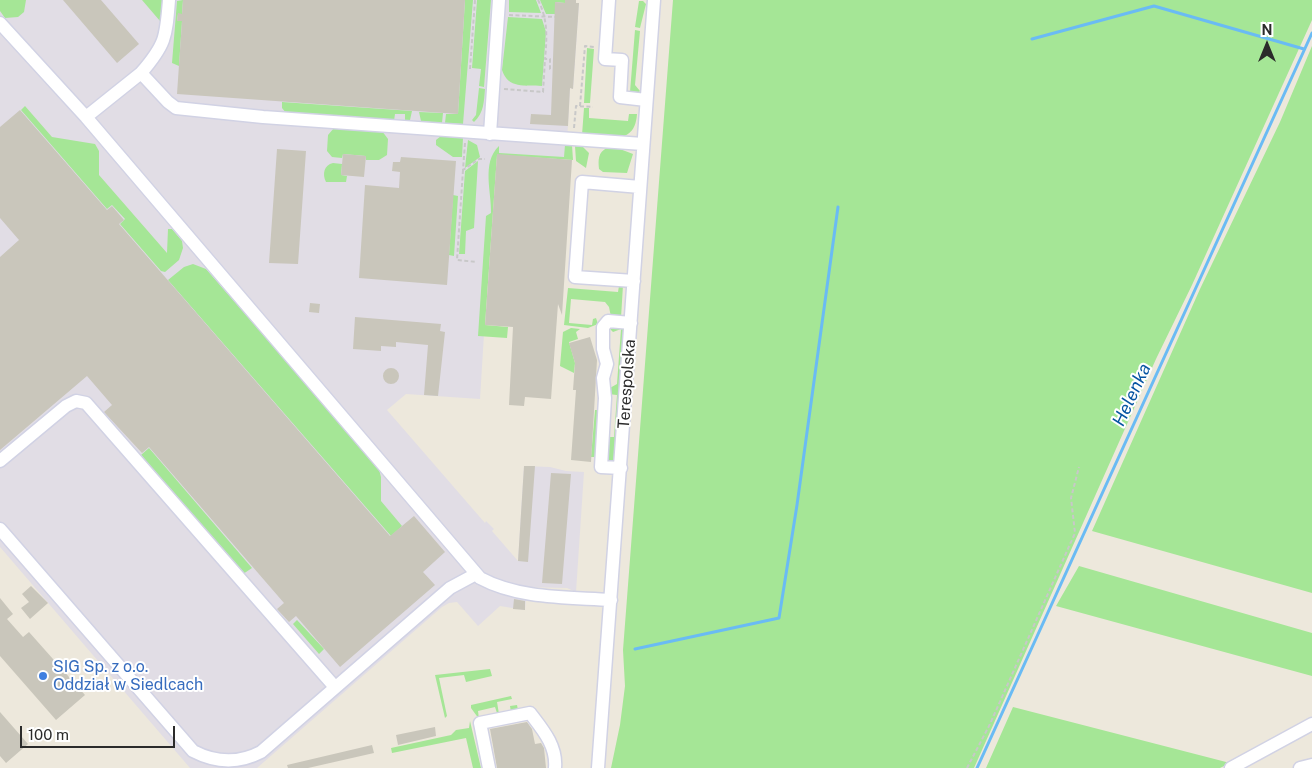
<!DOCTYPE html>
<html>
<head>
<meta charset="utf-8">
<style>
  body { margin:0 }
  #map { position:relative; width:1312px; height:768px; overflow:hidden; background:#ede8dc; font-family:"Public Sans",sans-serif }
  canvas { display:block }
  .north { position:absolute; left:1242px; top:20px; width:50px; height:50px; -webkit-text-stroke:4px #fff; paint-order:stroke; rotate:0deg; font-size:14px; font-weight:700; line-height:20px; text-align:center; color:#2b2b2b }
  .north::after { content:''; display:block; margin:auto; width:18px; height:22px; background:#2b2b2b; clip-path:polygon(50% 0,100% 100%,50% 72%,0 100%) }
  .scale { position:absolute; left:20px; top:726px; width:155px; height:22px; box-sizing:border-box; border:2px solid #2b2b2b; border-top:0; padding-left:6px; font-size:15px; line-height:18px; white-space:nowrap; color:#2b2b2b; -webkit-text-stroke:4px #fff; paint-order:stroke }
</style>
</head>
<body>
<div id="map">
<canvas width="1312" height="768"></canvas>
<div class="north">N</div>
<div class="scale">100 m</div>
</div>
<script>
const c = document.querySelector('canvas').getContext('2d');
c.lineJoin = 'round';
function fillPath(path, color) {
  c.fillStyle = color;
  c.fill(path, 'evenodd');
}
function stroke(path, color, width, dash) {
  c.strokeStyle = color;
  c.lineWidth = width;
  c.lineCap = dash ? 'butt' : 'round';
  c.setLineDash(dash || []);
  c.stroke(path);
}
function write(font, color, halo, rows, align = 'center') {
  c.font = font + ' "Public Sans",sans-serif';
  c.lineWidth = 4;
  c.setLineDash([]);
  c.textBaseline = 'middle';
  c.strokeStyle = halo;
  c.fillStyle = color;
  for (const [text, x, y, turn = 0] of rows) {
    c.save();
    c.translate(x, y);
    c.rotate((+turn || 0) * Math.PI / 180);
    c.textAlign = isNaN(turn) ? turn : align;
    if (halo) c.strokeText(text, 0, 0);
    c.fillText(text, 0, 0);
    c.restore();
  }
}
fillPath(new Path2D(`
  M0,0H576V3H579L573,89L570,88L566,159L495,155L480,399L406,394L387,410L485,523L486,521L494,529L492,531L518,561L524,466L550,467L566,471L584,472L576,592L567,588L527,587L525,610L500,606L478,626L457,602L449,603L442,607L257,768H190L0,547Z`), '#e1dde5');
fillPath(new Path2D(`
  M0,0H26L24,12L18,17L5,18L0,11Z
  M142,0H163V20L160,21Z
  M183,0L182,14H178L177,21H182L179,66L172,63L177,1Z
  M465,0H473L463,124L445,123L446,114H458Z
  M477,0H491L484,87L479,86L481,69L472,68Z
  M509,0H536L541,13L509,12Z
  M540,0H565V3L555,2V14H546Z
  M673,0H1312V20L1192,285L1156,359L974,768H611L620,725L625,686L623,650Z
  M639,1H643L646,4L640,28L635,27Z
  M508,17L542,19L546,32L542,86C525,85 508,89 502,70Z
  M635,30L640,31L635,85L640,91L638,93L630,92Z
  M1312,46V593L1092,531L1200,289L1280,122Z
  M587,48L594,49L590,103H584Z
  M479,88L485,89C484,101 484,113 474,122L472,120L476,115Z
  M282,102L412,111L410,120L405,122V114H395L394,121L286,113L282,108Z
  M25,106L52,137L95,144L99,151V175L167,253L168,229H172L182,241L183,248L179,260L165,272L161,271L120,224L125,219L112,205L107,209L21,110Z
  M584,108H589V118L628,121L629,114H637C635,147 606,137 582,135Z
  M419,112L443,113L442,123L421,121Z
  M334,128L382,131L388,139L387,155L379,160H366V156L343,154L342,158L332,157L327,151L328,135Z
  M441,136L463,138L462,157H453L436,145V140Z
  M468,140L477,145L480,157L465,168Z
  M565,145H572L573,160L497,155L485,325L508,327L507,338L478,336L486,216L491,213C492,193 481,163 499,146V153L564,157Z
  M575,146L583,147L589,153L586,168L576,161Z
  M607,148L620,149L633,154L627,173L603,172L599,169C598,160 598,152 607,148Z
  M478,161L474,228L466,231L465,254H459L465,171Z
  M333,163L342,164L341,175L347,176L346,182H326C322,174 324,165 333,163Z
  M453,195L458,196L454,256L449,255Z
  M193,264L206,269L378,466L381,477V501L402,526L391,536L168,280L184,267Z
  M623,285L621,318L611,317L609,307L605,302L571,299L569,323L592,325L593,319L596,318L598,324L588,328L564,325L568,288L618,292L619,286Z
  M621,326L625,331L616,458L612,463H607L609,437H614L617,395L608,394V389L617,384L621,329L613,332L609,328Z
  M571,328L580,329L576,332L578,339L569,342L575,363L574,373L560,366L563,332Z
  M595,410H601L598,457H591Z
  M149,448L252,568L243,574L141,455Z
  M1079,566L1312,633V676L1056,606Z
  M297,620L324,649L319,654L293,624Z
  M490,669L492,676L466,682L464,675L439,678L447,716L445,718L435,675Z
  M511,696L512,699L497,702L499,714L511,712L510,706L517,705L518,710L498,716L495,707L478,711L479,719L471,708V705Z
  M1013,707L1230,763L1220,768H986Z
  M470,721L481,768H473L466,738L392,753L391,748L451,735L456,730L469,728Z`), '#a5e696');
stroke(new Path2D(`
  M1032,39L1154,6L1304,49
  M635,649L779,618L797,505L838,207
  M977,768L1312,33`), '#6abbf4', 3);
fillPath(new Path2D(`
  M63,0H101L139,44L117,63Z
  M183,0H465L458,114L177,94L182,21H177L178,13L182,14Z
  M565,0H576V3H579L573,89L570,88L568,126L530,124L531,114L551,115L555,2L565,3Z
  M20,110L107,210L112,206L124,220L119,224L390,536L414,516L445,552L423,572L435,585L340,667L296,616L289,622L277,609L284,603L149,447L142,453L104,412L112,405L87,376L0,450V257L19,240L0,218V127Z
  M277,149L306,151L298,264L269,263Z
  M343,154L366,156L364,177L341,175Z
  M497,154L572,160L562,315L558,304L551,399L525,397L524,406L509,405L513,327L485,325Z
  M401,157L456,161L447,285L359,278L365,185L399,188L400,172L392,171L393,162H400Z
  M310,303L320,304L319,313L309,312Z
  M355,317L441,324L440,331L445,332L438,396L424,395L428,345L396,342V347L381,346V351L353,349Z
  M590,337L597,360L591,462L571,460L576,390H573L575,363L569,343Z
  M383 376a8 8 0 1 1 16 0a8 8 0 1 1-16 0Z
  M524,466H535L528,562L518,561Z
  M551,473L571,474L562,584L542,583Z
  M31,586L48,603L30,619L21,608L29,602L22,594Z
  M0,598L13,614L7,619L23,637L29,632L85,695L56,720L0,656Z
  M514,599L525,601V610L513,609Z
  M0,712L28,744L6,763L0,756Z
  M527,722L532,729L535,744L541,743L544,748L546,768H497L490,729Z
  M435,727L436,736L398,745L396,735Z
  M372,745L374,753L308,768H288L287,765Z`), '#c9c6bb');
const minor = new Path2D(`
  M169,0C166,37 166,44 141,73L168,102L176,108L263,117L643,144
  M609,0L605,59L622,60L620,97L646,100
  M0,23L86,117L480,578C519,599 567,597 611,600
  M86,117L141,73
  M490,134L499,0
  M634,281L575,277L582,182L640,187
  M0,461L66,406L76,401L86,403L334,686
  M621,468L601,467L605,398L603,378L607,364L603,349V327L608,321L631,323
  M0,529L193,751C216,763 238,764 261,752L450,588L476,574
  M489,768L480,723L530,713C543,730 557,746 555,768
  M598,768L654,0
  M1231,768L1312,724
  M1300,768L1312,765`);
stroke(minor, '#d1d2e4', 15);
stroke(new Path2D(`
  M538,0C548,19 547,38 545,59H550V69H552
  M509,15L555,17
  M470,69L475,0
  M504,89L543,92L545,59
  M580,106L585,46L594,47
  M574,128L576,106L593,107
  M465,143L463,170L479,159H485
  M463,170L457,260L477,262
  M967,768L990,724L1075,533L1071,498L1079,467`), '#c8c8c8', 2, [4, 2.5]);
stroke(minor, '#fff', 12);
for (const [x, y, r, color] of [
  [43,676,5,"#3f7fe0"]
]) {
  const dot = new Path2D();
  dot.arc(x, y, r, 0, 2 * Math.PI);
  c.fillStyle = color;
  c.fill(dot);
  stroke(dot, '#fff', 2);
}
write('16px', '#2b2b2b', '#fff', [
  ["Terespolska",627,384,-86]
]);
write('16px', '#366cbe', '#fff', [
  ["SIG Sp. z o.o.",53,667],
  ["Oddział w Siedlcach",53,685]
], 'left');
write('italic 18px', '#0755a2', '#fff', [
  ["Helenka",1132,395,-65]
]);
</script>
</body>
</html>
